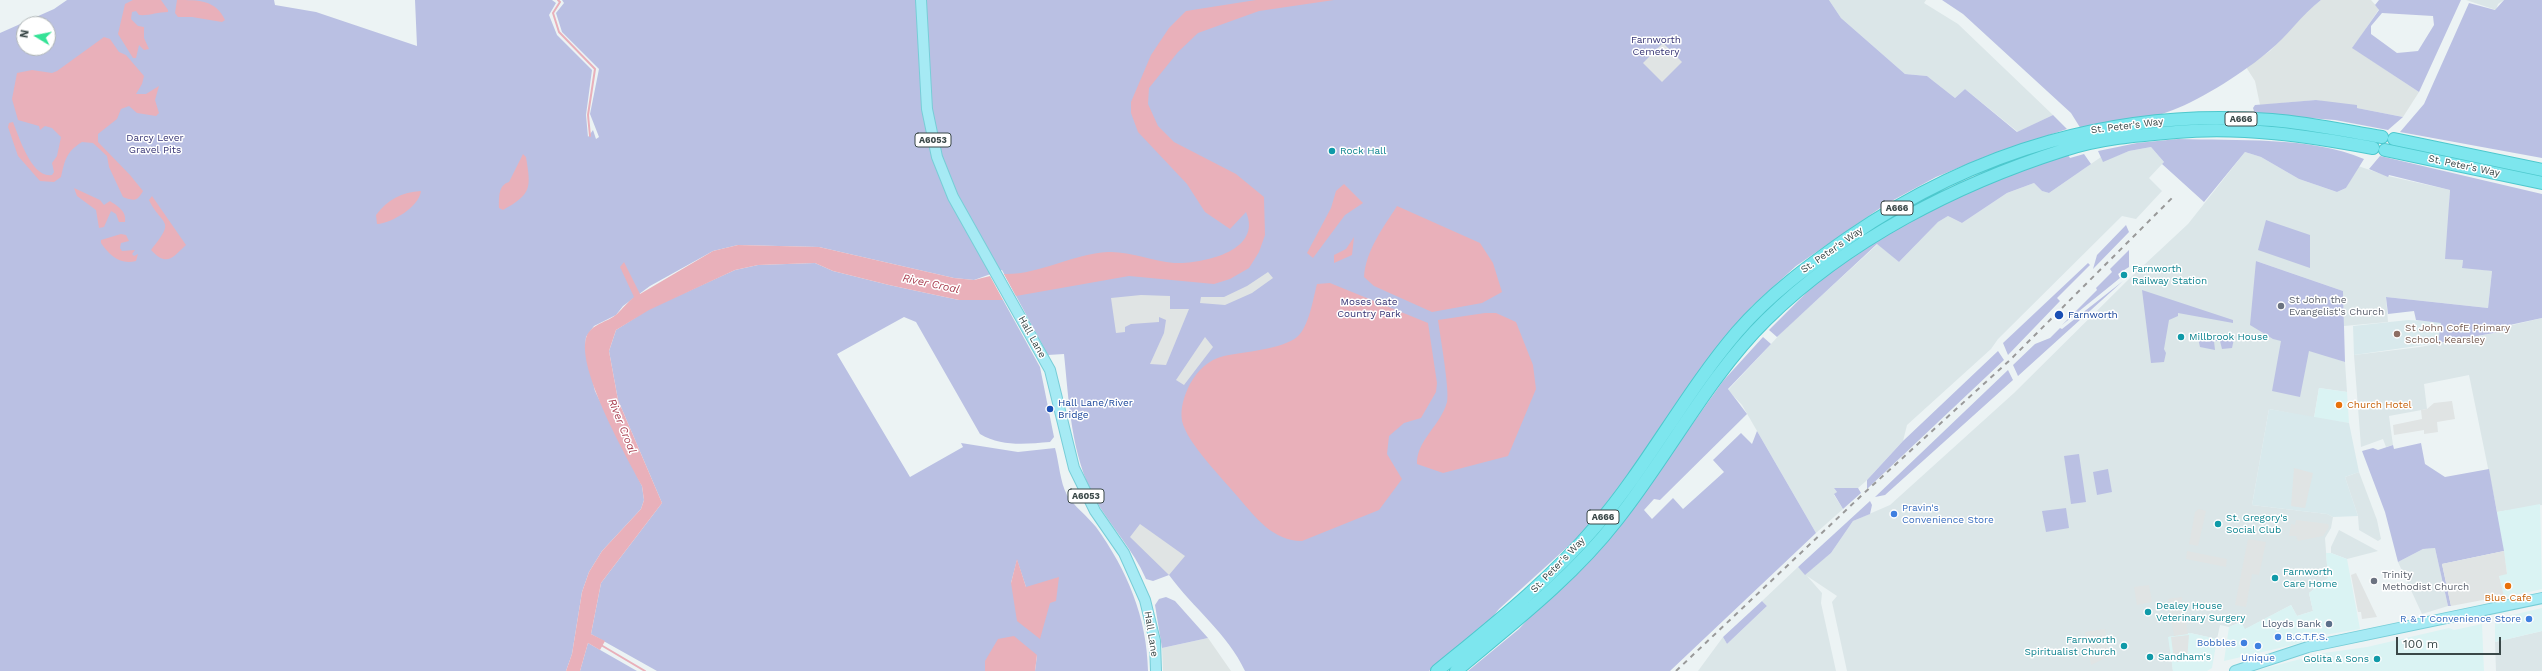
<!DOCTYPE html>
<html>
<head>
<meta charset="utf-8">
<style>
  body { margin:0 }
  #map { position:relative; width:2542px; height:671px; overflow:hidden; background:#ecf3f4; font-family:"Work Sans",sans-serif }
  canvas { display:block }
  .north { position:absolute; left:16px; top:16px; width:40px; height:40px; box-sizing:border-box; background:#fff; border:1px solid #b0b6b6; border-radius:50%; rotate:280deg; font-size:11px; font-weight:700; line-height:16px; text-align:center; color:#3a4848 }
  .north::after { content:''; display:block; margin:auto; width:14px; height:18px; background:#35e296; clip-path:polygon(50% 0,100% 100%,50% 72%,0 100%) }
  .scale { position:absolute; left:2396px; top:637px; width:105px; height:18px; box-sizing:border-box; border:2px solid #3a4848; border-top:0; padding-left:5px; font-size:12px; line-height:14px; white-space:nowrap; color:#3a4848; -webkit-text-stroke:3px #fff; paint-order:stroke }
</style>
</head>
<body>
<div id="map">
<canvas width="2542" height="671"></canvas>
<div class="north">N</div>
<div class="scale">100 m</div>
</div>
<script>
const c = document.querySelector('canvas').getContext('2d');
c.lineJoin = 'round';
function fillPath(path, color) {
  c.fillStyle = color;
  c.fill(path, 'evenodd');
}
function stroke(path, color, width, dash) {
  c.strokeStyle = color;
  c.lineWidth = width;
  c.lineCap = dash ? 'butt' : 'round';
  c.setLineDash(dash || []);
  c.stroke(path);
}
function write(font, color, halo, rows, align = 'center') {
  c.font = font + ' "Work Sans",sans-serif';
  c.lineWidth = 3;
  c.setLineDash([]);
  c.textBaseline = 'middle';
  c.strokeStyle = halo;
  c.fillStyle = color;
  for (const [text, x, y, turn = 0] of rows) {
    c.save();
    c.translate(x, y);
    c.rotate((+turn || 0) * Math.PI / 180);
    c.textAlign = isNaN(turn) ? turn : align;
    if (halo) c.strokeText(text, 0, 0);
    c.fillText(text, 0, 0);
    c.restore();
  }
}
fillPath(new Path2D(`
  M1829,0H1926L1924,3L1958,24L2053,115L2018,132L1965,89L1955,98L1927,76L1905,74L1841,18Z
  M2466,0H2504L2498,4L2496,10Z
  M2151,147L2164,162L2149,178L2162,191L2136,219L2122,216L1998,339L1991,349L1907,425L1903,441L1865,482L1858,488H1834L1837,492L1834,495L1843,509L1816,533L1742,405L1728,390L1785,329L1878,244L1899,262L1938,222L1948,216L1962,223L2007,193L2034,183L2042,191L2049,193L2101,157L2103,161L2129,151Z
  M2245,152L2261,157L2299,179L2337,192L2346,188L2358,166L2388,176L2450,190L2449,205L2463,260L2462,267L2492,271L2488,308L2386,297L2388,322L2344,326L2343,291L2256,261L2281,340L2345,362L2347,392L2319,388L2314,418L2269,409L2252,505L2327,514L2333,517L2331,528L2325,538L2328,578L2309,593L2313,611L2297,616L2291,605L2244,630L2241,622L2229,627L2220,625L2217,639L2190,633L2169,637L2173,671H1847L1832,602L1837,596L1807,576L1822,593L1821,603L1836,671H1698L1723,637L1727,644L1767,606L1762,601L1798,567L1805,574L1831,553L1853,521L1890,505L2014,393L2130,278L2188,224Z
  M2542,318V505L2497,512L2469,375L2424,384L2427,409L2389,416L2393,445L2386,447L2383,439L2361,447L2354,355L2420,347L2505,331L2504,327Z
  M2359,472L2377,520L2381,539L2378,541L2359,530L2358,516L2345,477Z
  M2339,530L2378,551L2347,559L2331,553V547Z
  M2435,548L2448,606L2422,614L2398,562L2423,549Z
  M2542,631V671H2496L2495,642Z`), '#dbe6e8');
fillPath(new Path2D(`
  M2319,388L2347,392L2349,423L2314,418Z
  M2540,504L2542,589L2504,598L2499,575L2507,573L2497,512Z
  M2326,553H2331L2347,559L2360,629L2318,636L2301,643L2224,661L2229,627L2241,622L2245,629L2291,605L2297,616L2313,611L2309,593L2328,578Z
  M2542,608V631L2495,642V619Z
  M2482,624L2484,671H2254L2324,653L2367,647L2449,628L2454,630Z
  M2190,633L2217,639L2212,668L2207,671H2173L2168,637Z`), '#daf3f3');
fillPath(new Path2D(`
  M2321,0H2371L2379,9L2353,48L2419,92L2403,117L2316,100L2260,105L2255,81L2246,67L2270,51L2307,11Z
  M1208,638L1231,671H1163L1162,648Z`), '#dde4e4');
fillPath(new Path2D(`
  M2408,320L2442,322L2438,343L2354,355L2353,326Z
  M2269,409L2349,423L2359,472L2345,477L2358,516L2333,517L2327,514L2252,505Z`), '#d8e9ec');
fillPath(new Path2D(`
  M67,0H274L275,5L316,12L417,46L415,0H552L556,3L549,15L557,35L592,70L586,115L588,137L593,130L596,139L599,137L590,114L599,69L562,32L556,13L564,3L562,0H1829L1841,18L1905,74L1927,76L1955,98L1965,89L2017,132L2053,115L2067,129L1992,154L1936,177L1886,204L1796,266L1752,306L1713,352L1637,462L1586,530L1499,609L1488,623L1429,671H1245C1228,634 1193,608 1169,575L1153,581L1146,579C1133,549 1111,527 1095,499C1071,455 1069,402 1064,354L1048,355L1002,270L974,280L954,278L819,247L738,245L713,251L650,286L623,306L616,315L594,326L586,337L585,349L595,391L642,486L644,500L641,509L602,551L589,572L582,592L572,654L566,671H0V33L54,9ZM24,24H48V48H24Z
  M1942,0H2321C2301,15 2288,36 2269,51C2246,71 2202,99 2173,110C2144,122 2112,124 2081,129L2071,113L1963,14Z
  M2379,0H2461L2419,92L2352,48L2379,10L2375,5ZM2382,13L2433,16L2434,25L2418,51L2397,53L2371,34V26Z
  M2504,0H2542V158L2400,132L2424,104L2469,3L2495,10Z
  M2316,100L2357,105V108L2403,117L2388,130L2335,120L2255,114L2253,108L2255,105Z
  M2178,139C2236,141 2310,136 2364,159L2346,188L2337,192L2299,179L2261,157L2245,152L2204,202L2162,164L2164,162L2151,147L2129,151L2103,162L2098,151L2137,143Z
  M2084,154L2091,164L2049,193L2042,191L2034,183L2007,193L1962,223L1948,216L1938,222L1899,262L1877,244L1777,337L1769,330L1812,287L1839,266L1910,217L2024,168L2068,155L2070,158Z
  M2380,156L2542,194V318L2505,326V331L2438,343L2441,323L2416,320L2414,311L2388,314L2386,297L2488,308L2492,271L2462,268L2463,260L2445,259L2450,190L2389,175L2388,177L2369,169Z
  M2266,220L2310,235V268L2258,250Z
  M2126,225L2129,232L2093,269L2097,255Z
  M2129,250V267L2118,274L2120,278L2062,325L2097,290L2096,288L2112,272L2110,269Z
  M2256,261L2343,291L2345,362L2309,351L2300,397L2272,391L2281,341L2273,339L2250,325Z
  M815,263L833,271L889,285L959,300H1003L1040,367L1054,437L1050,442C1026,444 1002,447 980,434L916,322L904,317L837,354L910,477L963,447L961,443L1018,452L1055,448C1059,462 1060,482 1067,495C1073,505 1088,517 1096,527C1127,570 1147,617 1148,671H1035L1037,655L985,661V671H657L591,634L601,583L662,503L618,400L609,351L616,330L649,309L735,270L758,265ZM1017,560L1026,587L1011,583Z
  M2088,263L2090,265L2057,298L2060,301L2008,355L2003,343Z
  M2123,281L2018,376L2013,365L2035,344L2050,338L2060,328L2062,329Z
  M2142,290L2233,320V323L2178,313V316L2169,320L2164,349L2166,353L2164,362L2151,363Z
  M2194,334L2234,339L2232,348L2222,349L2220,341H2214L2215,350L2200,347L2198,338Z
  M1763,337L1771,344L1728,389L1747,414L1660,500L1654,499L1644,510L1652,519L1673,498L1683,509L1724,472L1713,460L1741,433L1752,444L1757,431L1816,533L1670,671H1468L1519,629L1649,485L1723,381Z
  M1998,351L2004,360L1867,489V480L1903,441Z
  M2008,370L2013,380L1885,495L1875,497Z
  M2421,443L2425,464L2445,477L2489,469L2504,551L2442,564L2451,606H2448L2435,548L2423,549L2398,562L2385,512L2362,451L2373,448L2378,450L2393,445L2394,449Z
  M2079,454L2086,502L2071,504L2064,456Z
  M2108,469L2112,492L2097,495L2093,472Z
  M1834,488H1858L1861,493L1843,509L1834,494L1837,492Z
  M1870,501L1872,505L1870,514L1853,521L1831,553L1805,575L1798,567Z
  M2066,508L2069,528L2046,532L2042,511Z
  M1166,597L1175,601L1208,638L1162,648L1155,605L1159,599Z
  M1762,601L1767,606L1727,644L1723,637Z
  M588,643L637,671H580Z`), '#bac0e3');
fillPath(new Path2D(`
  M1663,43L1682,62L1662,82L1643,63Z
  M1268,272L1273,278L1252,293L1225,305L1200,303L1201,297H1224L1247,286Z
  M1141,295L1170,296V309H1189L1166,365L1150,364L1164,333L1166,320L1159,317V322L1131,324L1125,327V332L1116,333L1111,298Z
  M1205,337L1213,347L1184,385L1176,380Z
  M2452,401L2455,419L2437,422L2438,432L2424,434V430L2394,435L2393,425L2422,419L2421,410L2427,409L2434,403Z
  M2294,468L2313,473L2305,508L2291,506Z
  M2199,509L2206,511L2198,546L2189,544L2195,512Z
  M2296,520L2328,524L2329,527L2323,536L2298,541L2296,536H2289L2291,524L2295,525Z
  M1140,524L1185,556L1169,575L1130,537Z
  M2248,539L2266,542L2259,575L2252,574L2246,607L2235,605Z
  M2187,551L2227,559L2226,567L2186,559Z
  M2504,551L2507,574L2499,576L2504,596L2451,606L2442,564Z
  M2356,573L2377,617L2362,619L2361,612H2358L2351,575Z
  M2149,585L2152,602L2137,605L2134,587Z
  M2182,597L2188,634L2174,636L2168,599Z
  M2105,629L2109,656L2091,665L2085,632Z
  M2189,635L2187,660L2177,662V660H2174L2171,637Z`), '#e0e4e4');
fillPath(new Path2D(`
  M133,0H161L168,10V12C157,12 149,16 139,15L136,11L132,12L131,19L138,26L144,27V38L149,49L144,50L139,45L136,58H133L118,34L125,4Z
  M177,0C199,0 216,0 225,20L222,22L192,17H178L175,13Z
  M1256,0H1334L1259,11L1198,33L1178,52L1149,88L1148,104L1158,126L1174,142L1236,174L1264,197L1265,235L1259,252L1249,268L1230,279L1214,284L1129,276L1016,296L1004,274C1039,275 1072,254 1108,252C1129,251 1152,261 1174,263C1203,264 1263,251 1246,212L1230,229L1205,212L1187,184L1138,132L1131,113V102L1151,55L1169,28L1186,11Z
  M104,37L110,39L119,52L126,55L144,76L142,84L136,94H146L159,86L155,100L159,113L156,116L137,113L129,106L121,109L117,119L98,134V142L130,175L143,191C137,202 134,201 123,197L109,167L107,156L93,143L82,142C66,152 65,160 61,177L54,182L40,181L18,156L8,127L9,123L13,122C19,137 32,179 52,175L54,172L52,163L57,156L61,137L52,128L45,126L40,130L39,126L18,120L12,99L17,73L32,70L52,73L57,71Z
  M523,154L526,157C531,188 532,194 503,210L499,208C499,198 498,185 509,182Z
  M1344,184L1363,203L1345,215L1313,258L1307,253L1331,208L1336,191Z
  M74,188L100,200L104,205L110,201C117,206 127,211 125,222H119L116,214L111,211L104,227L99,228L96,210L77,196Z
  M421,191C419,207 392,223 377,224L376,215C387,200 402,192 421,191Z
  M152,196L186,245C172,258 167,267 151,250C177,218 162,227 149,200Z
  M1397,206L1480,243L1493,263L1502,292L1482,303L1432,312L1374,286L1364,277C1366,250 1383,228 1397,206Z
  M121,234L126,235L129,241L121,243L120,248L122,251L135,250L132,254L134,256L138,254L136,261C120,265 110,256 101,243V240Z
  M1354,237L1352,255L1334,263V255L1346,249Z
  M738,245L819,247L954,278L974,280L990,276L1003,300H959L889,285L833,271L815,263L758,265L735,270L649,310L616,330L609,351L618,400L662,503L601,583L591,634L605,641L600,650L588,643L580,671H566L572,654L582,592L589,572L602,551L641,509L644,500L642,486C626,456 577,370 586,338C591,323 607,323 617,314C623,308 627,303 634,297L620,267L624,262L640,294L713,251Z
  M1330,283L1428,323L1437,383L1436,392L1421,418L1404,423L1389,436L1387,454L1402,479L1379,510L1302,541C1273,541 1256,518 1238,497C1223,479 1187,443 1182,421C1180,408 1184,396 1190,384C1198,370 1208,360 1224,356C1243,352 1283,349 1297,337C1309,327 1313,299 1317,284Z
  M1485,313H1496L1516,322L1533,365L1536,389L1508,456L1443,473L1417,464C1416,441 1441,425 1447,402C1450,391 1440,335 1438,320Z
  M1017,559L1026,587L1059,577L1056,601L1050,603L1040,639L1017,621L1011,583Z
  M1014,636L1037,655L1035,671H985V661L998,639Z`), '#e9b0ba');
stroke(new Path2D(`
  M558,0L560,2L553,13L559,32L595,69L588,115L590,136
  M601,645L645,671`), '#e9b0ba', 2);
const primary = new Path2D(`
  M921,0L927,109L937,157L953,197L1050,370L1074,468L1095,511L1124,553L1145,600L1155,641L1156,671
  M2235,671L2308,647L2542,598`);
const highway = new Path2D(`
  M2394,139L2542,170
  M2385,150L2542,183
  M1437,671C1493,625 1549,581 1596,526C1648,465 1685,393 1737,332C1769,295 1808,266 1848,238C1975,150 2118,108 2272,120C2309,123 2346,131 2382,137
  M1456,671C1512,624 1572,578 1617,520C1668,456 1708,377 1766,320C1847,240 1957,184 2064,150C2100,138 2139,135 2176,132C2242,126 2308,136 2373,148`);
stroke(primary, '#77cdd7', 12);
stroke(highway, '#4dc8cd', 14);
stroke(primary, '#a6eaf4', 10);
stroke(highway, '#7de6ee', 12);
stroke(new Path2D(`
  M1676,671L1862,495L2010,360L2172,198`), '#999', 2, [5, 5]);
for (const [x, y, r, color] of [
  [1332,151,4,"#0f9aa8"],
  [2124,275,4,"#0f9aa8"],
  [2281,306,4,"#6b7280"],
  [2059,315,5,"#1a4fb4"],
  [2397,334,4,"#8d6e63"],
  [2181,337,4,"#0f9aa8"],
  [2339,405,4,"#e8710a"],
  [1050,409,4,"#1a4fb4"],
  [1894,514,4,"#3f7fe0"],
  [2218,524,4,"#0f9aa8"],
  [2275,578,4,"#0f9aa8"],
  [2374,581,4,"#6b7280"],
  [2508,586,4,"#e8710a"],
  [2148,612,4,"#0f9aa8"],
  [2529,619,4,"#3f7fe0"],
  [2329,624,4,"#5c6f8a"],
  [2278,637,4,"#3f7fe0"],
  [2244,643,4,"#3f7fe0"],
  [2124,646,4,"#0f9aa8"],
  [2258,646,4,"#3f7fe0"],
  [2150,657,4,"#0f9aa8"],
  [2377,659,4,"#0f9aa8"]
]) {
  const dot = new Path2D();
  dot.arc(x, y, r, 0, 2 * Math.PI);
  c.fillStyle = color;
  c.fill(dot);
  stroke(dot, '#fff', 1.5);
}
for (const [x, y, w] of [
  [2241,119,32],
  [933,140,36],
  [1897,208,32],
  [1086,496,36],
  [1603,517,32]
]) {
  const box = new Path2D();
  box.roundRect(x - w / 2, y - 7, w, 14, 3);
  c.fillStyle = '#fff';
  c.fill(box);
  stroke(box, '#3a4848', 1);
}
write('bold 9px', '#3a4848', null, [
  ["A666",2241,119],
  ["A6053",933,140],
  ["A666",1897,208],
  ["A6053",1086,496],
  ["A666",1603,517]
]);
write('10px', '#353374', '#fff', [
  ["Farnworth",1656,40],
  ["Cemetery",1656,52],
  ["Darcy Lever",155,138],
  ["Gravel Pits",155,150],
  ["Moses Gate",1369,302],
  ["Country Park",1369,314]
]);
write('10px', '#3a4848', '#fff', [
  ["St. Peter's Way",2127,126,-7],
  ["St. Peter's Way",2464,166,12],
  ["St. Peter's Way",1832,250,-35],
  ["Hall Lane",1032,337,61],
  ["St. Peter's Way",1558,565,-46],
  ["Hall Lane",1151,634,81]
]);
write('10px', '#0d838f', '#fff', [
  ["Rock Hall",1340,151],
  ["Farnworth",2132,269],
  ["Railway Station",2132,281],
  ["Millbrook House",2189,337],
  ["St. Gregory's",2226,518],
  ["Social Club",2226,530],
  ["Farnworth",2283,572],
  ["Care Home",2283,584],
  ["Dealey House",2156,606],
  ["Veterinary Surgery",2156,618],
  ["Farnworth",2116,640,"right"],
  ["Spiritualist Church",2116,652,"right"],
  ["Sandham's",2158,657],
  ["Golita & Sons",2369,659,"right"]
], 'left');
write('10px', '#5b616d', '#fff', [
  ["St John the",2289,300],
  ["Evangelist's Church",2289,312],
  ["Trinity",2382,575],
  ["Methodist Church",2382,587]
], 'left');
write('10px', '#164399', '#fff', [
  ["Farnworth",2068,315],
  ["Hall Lane/River",1058,403],
  ["Bridge",1058,415]
], 'left');
write('10px', '#785e54', '#fff', [
  ["St John CofE Primary",2405,328],
  ["School, Kearsley",2405,340]
], 'left');
write('10px', '#c56008', '#fff', [
  ["Church Hotel",2347,405],
  ["Blue Cafe",2508,598,"center"]
], 'left');
write('10px', '#366cbe', '#fff', [
  ["Pravin's",1902,508],
  ["Convenience Store",1902,520],
  ["R & T Convenience Store",2521,619,"right"],
  ["B.C.T.F.S.",2286,637],
  ["Bobbles",2236,643,"right"],
  ["Unique",2258,658,"center"]
], 'left');
write('10px', '#4e5e75', '#fff', [
  ["Lloyds Bank",2321,624]
], 'right');
write('italic 11px', '#a93e50', '#fff', [
  ["River Croal",931,284,12],
  ["River Croal",622,426,68]
]);
</script>
</body>
</html>
